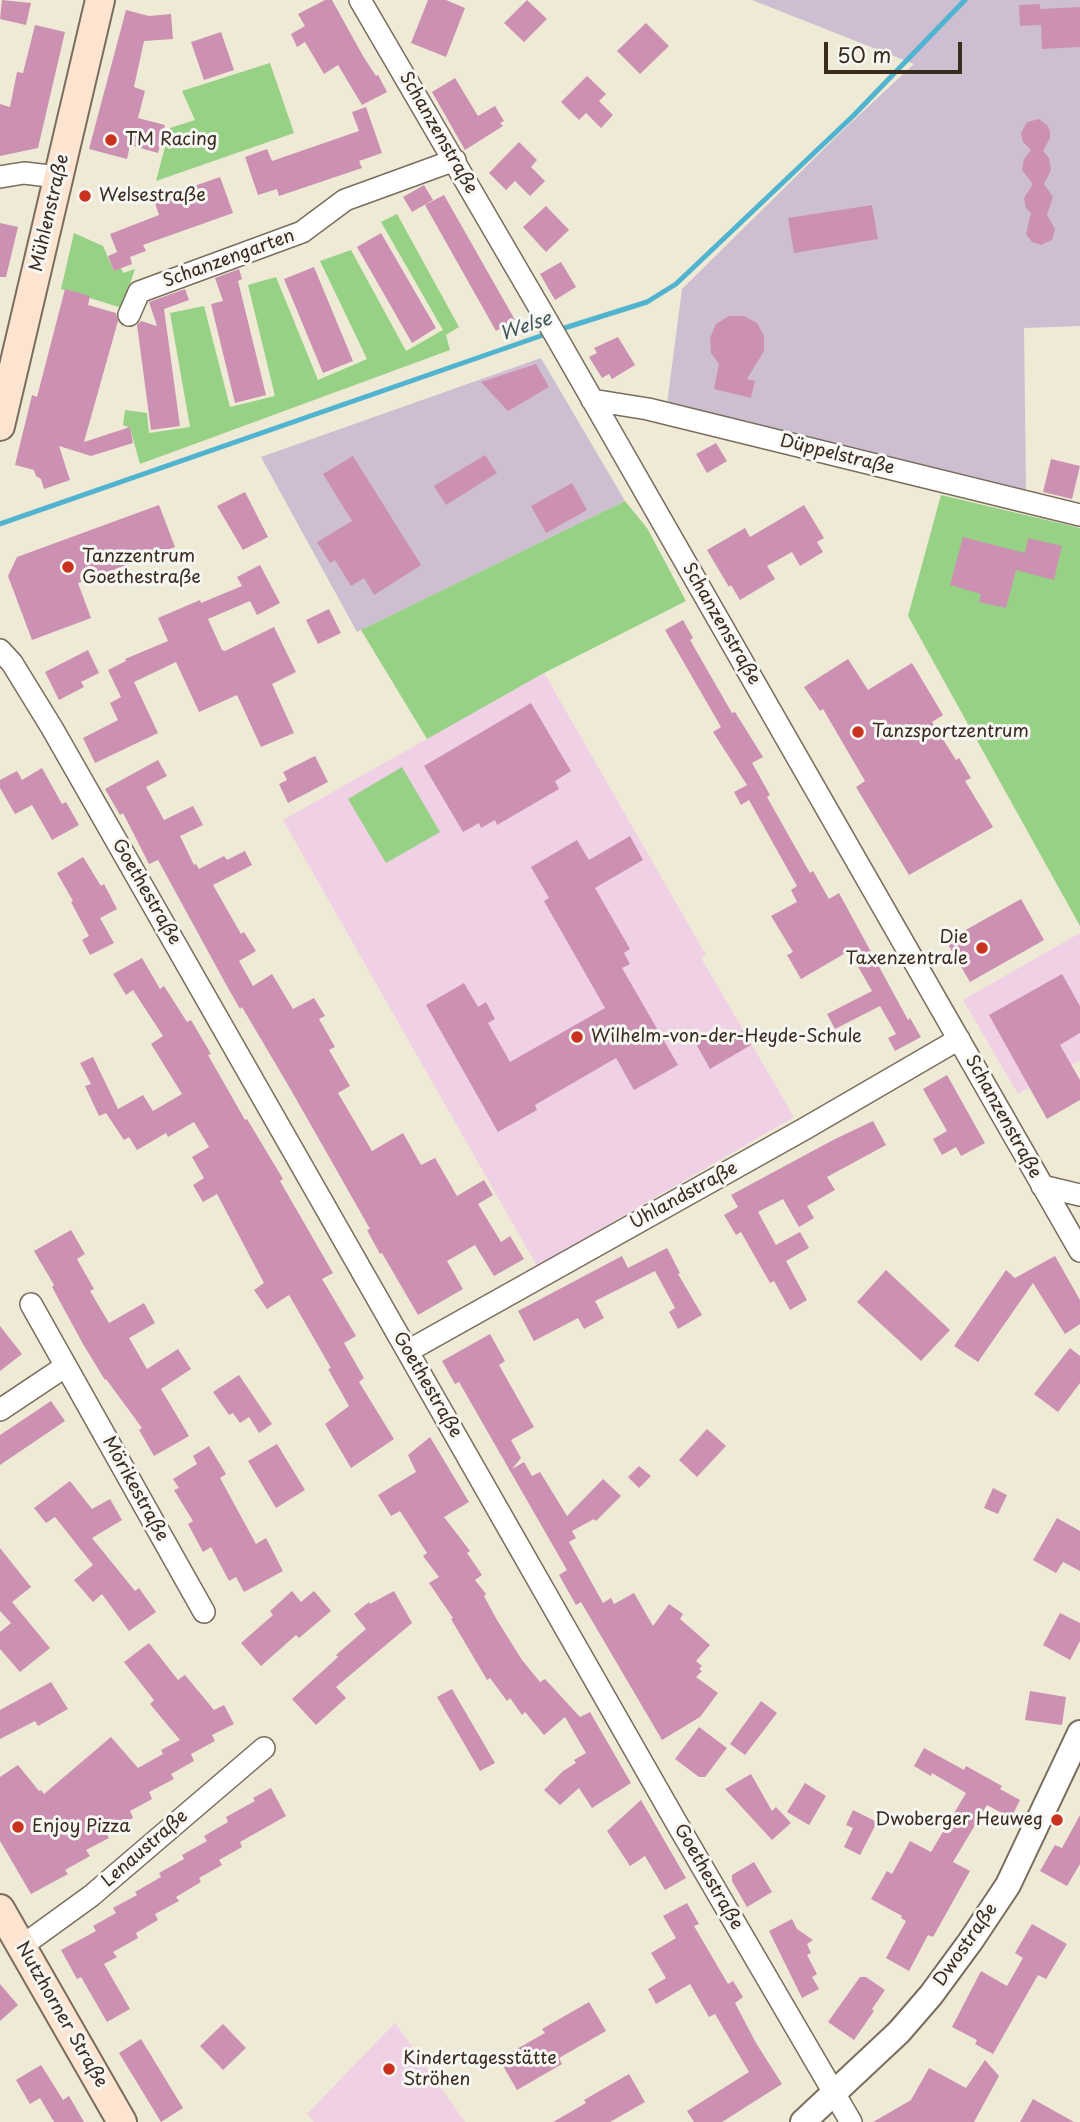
<!DOCTYPE html>
<html>
<head>
<meta charset="utf-8">
<style>
  body { margin:0 }
  #map { position:relative; width:1080px; height:2122px; overflow:hidden; background:#eeead5; font-family:"Playpen Sans",sans-serif }
  canvas { display:block }
  .scale { position:absolute; left:824px; top:42px; width:138px; height:32px; box-sizing:border-box; border:4px solid #3b2a1e; border-top:0; padding-left:9px; font-size:21px; line-height:24px; white-space:nowrap; color:#3b2a1e; -webkit-text-stroke:5px #f6f6f2; paint-order:stroke }
</style>
</head>
<body>
<div id="map">
<canvas width="1080" height="2122"></canvas>
<div class="scale">50 m</div>
</div>
<script>
const c = document.querySelector('canvas').getContext('2d');
c.lineJoin = 'round';
function fillPath(path, color) {
  c.fillStyle = color;
  c.fill(path, 'evenodd');
}
function stroke(path, color, width, dash) {
  c.strokeStyle = color;
  c.lineWidth = width;
  c.lineCap = dash ? 'butt' : 'round';
  c.setLineDash(dash || []);
  c.stroke(path);
}
function write(font, color, halo, rows, align = 'center') {
  c.font = font + ' "Playpen Sans",sans-serif';
  c.lineWidth = 6;
  c.setLineDash([]);
  c.textBaseline = 'middle';
  c.strokeStyle = halo;
  c.fillStyle = color;
  for (const [text, x, y, turn = 0] of rows) {
    c.save();
    c.translate(x, y);
    c.rotate((+turn || 0) * Math.PI / 180);
    c.textAlign = isNaN(turn) ? turn : align;
    if (halo) c.strokeText(text, 0, 0);
    c.fillText(text, 0, 0);
    c.restore();
  }
}
fillPath(new Path2D(`
  M544,673L706,955L701,958L794,1117L537,1266L283,820Z
  M1080,933V1060L1018,1094L963,1000Z
  M395,2023L465,2122H314L307,2114Z`), '#f0d0e5');
fillPath(new Path2D(`
  M752,0H1080V326L1024,328L1026,490L667,404L682,289L842,131L914,64Z
  M541,358L625,501L357,632L261,457Z`), '#cebed2');
fillPath(new Path2D(`
  M270,63L294,133L156,181L170,128L195,120L182,91Z
  M397,214L459,327L446,335L450,350L140,464L130,428L123,425L125,410L147,413L149,433L190,427L170,313L204,306L230,407L275,396L248,285L276,277L318,380L367,359L320,261L351,250L406,351L443,330L381,222Z
  M74,233L103,246L114,271L121,268L123,273L135,269L122,308L61,289Z
  M941,495L1080,528V926L908,616Z
  M625,501L647,528L686,601L544,673L427,739L361,630Z
  M402,767L440,832L386,863L348,799Z`), '#96d185');
stroke(new Path2D(`
  M558,330L647,302L676,284L854,115L965,0
  M0,524L549,333`), '#50b3cf', 5);
fillPath(new Path2D(`
  M2,0L31,3L26,25L0,19Z
  M325,0H332L363,56L376,76L378,75L387,92L362,105L338,65L324,74L305,42L297,47L291,34L305,26L298,14Z
  M428,0H446L465,8L446,57L411,43Z
  M527,0L547,19L524,42L504,23Z
  M1040,4V9L1080,7V47L1042,49L1041,25L1020,26L1019,5Z
  M126,10L149,16L171,14L173,39L144,41L134,87L145,91L138,118L165,125L158,153L130,145L127,159L89,149Z
  M646,23L669,46L640,74L617,51Z
  M35,25L65,32L38,148L0,156V104L10,107L17,72L23,73Z
  M221,32L234,70L204,80L191,42Z
  M587,76L606,94L599,101L613,115L601,128L586,113L579,120L561,102Z
  M455,78L478,116L495,106L504,121L500,123L503,126L465,150L432,92Z
  M366,107L382,153L359,161L362,168L279,196L277,189L258,195L245,157L267,149L272,161L359,131L352,112Z
  M1039,119L1048,126L1050,132V138L1043,151L1049,158L1051,170L1044,184L1053,197L1047,215L1055,229L1052,240L1041,245L1032,242L1026,234L1031,213L1026,208L1024,198L1033,184L1022,170L1024,159L1031,150L1023,142L1021,133L1027,122Z
  M519,142L537,160L531,167L545,181L530,196L515,181L506,190L489,173Z
  M220,177L233,213L143,245L146,251L130,257L132,264L114,271L108,256L117,252L110,234L159,215L154,200Z
  M424,185L433,200L412,212L403,197Z
  M444,195L515,320L496,331L425,205Z
  M872,205L878,239L794,253L788,218Z
  M546,206L569,230L546,252L523,227Z
  M0,223L18,227L6,277H0Z
  M381,233L436,328L412,343L357,247Z
  M561,262L576,287L555,300L540,274Z
  M314,267L353,361L323,373L284,279Z
  M239,269L242,279L238,281L266,395L235,403L211,304L223,301L215,278Z
  M65,289L90,296L88,305L116,313L118,321L84,442L130,427L133,443L91,456L59,446L70,480L44,489L41,479L36,476L34,470L15,465L32,395L37,397Z
  M185,289L189,300L164,309L180,426L151,430L137,325L141,321L157,326L149,302Z
  M729,316H744L757,323L764,336V351L747,379L755,381L751,398L714,389L719,364L711,353L710,338L716,324Z
  M618,337L635,365L612,379L609,374L602,378L589,357L597,353L594,348Z
  M536,364L549,387L508,411L481,382Z
  M716,443L727,461L707,473L696,454Z
  M485,455L497,473L446,505L434,486Z
  M353,456L421,565L374,595L364,578L351,586L335,560L330,563L317,542L352,521L323,474Z
  M1051,459L1080,466L1072,499L1043,492Z
  M572,483L587,510L546,533L531,506Z
  M245,492L268,537L243,550L217,506Z
  M159,505L175,547L78,583L91,618L32,640L8,576L17,557Z
  M804,505L824,538L817,542L823,552L800,566L792,552L767,566L775,579L740,600L731,585L729,587L707,550L745,528L750,537Z
  M963,537L1025,553L1028,538L1062,546L1054,580L1016,570L1006,608L979,602L981,594L950,585Z
  M260,565L280,603L257,615L250,601L208,619L222,650L225,651L274,627L296,672L272,684L294,733L261,747L237,695L199,712L176,662L134,682L158,733L95,763L83,738L118,720L110,703L121,697L108,670L126,661L125,659L168,641L158,618L200,600L201,603L242,586L237,577Z
  M329,609L341,633L318,644L306,620Z
  M683,620L693,638L690,640L732,713L735,712L763,757L752,763L770,795L767,797L794,845L810,873L813,871L829,899L839,893L908,1020L910,1018L921,1037L895,1051L888,1038L896,1034L880,1006L835,1029L827,1014L872,991L849,951L801,979L787,955L793,952L771,916L797,902L791,890L797,886L749,800L741,805L734,792L747,785L713,732L721,727L665,630Z
  M88,650L99,673L81,682L84,687L59,700L45,672Z
  M848,659L868,690L912,663L943,715L932,722L956,760L959,758L971,778L965,781L993,827L909,875L856,787L865,781L823,709L820,711L804,687Z
  M531,703L571,771L555,781L559,789L497,825L495,820L481,828L479,823L463,832L424,766Z
  M315,756L328,782L288,803L279,784L287,780L283,772Z
  M158,760L167,776L146,787L164,820L193,806L203,825L180,836L194,865L196,864L199,869L224,856L227,860L245,851L252,865L213,885L241,934L244,932L256,951L239,961L253,986L272,974L293,1009L314,998L325,1016L319,1019L335,1047L329,1050L350,1086L338,1093L372,1151L403,1133L421,1165L435,1158L457,1196L484,1180L493,1195L478,1204L501,1242L510,1236L524,1259L494,1276L475,1245L447,1261L463,1289L418,1315L382,1253L380,1254L367,1230L370,1229L291,1090L242,1007L240,1009L228,988L158,860L149,864L123,813L120,815L105,789Z
  M42,768L62,804L66,802L79,825L52,840L32,805L15,814L0,788V780L17,771L22,780Z
  M630,836L643,860L595,888L630,949L624,953L630,964L622,968L678,1065L634,1090L616,1058L535,1105L537,1110L498,1132L426,1005L464,983L478,1007L486,1002L495,1019L488,1023L510,1062L605,1008L544,901L549,898L531,867L577,840L589,860Z
  M83,857L101,886L104,884L117,909L100,918L114,943L90,955L82,940L89,936L71,902L73,901L57,873Z
  M1021,899L1044,940L970,982L946,941Z
  M142,958L160,989L164,986L187,1022L191,1020L211,1054L208,1055L245,1120L247,1119L283,1179L280,1181L333,1273L322,1279L356,1336L344,1343L364,1378L359,1382L394,1439L351,1468L325,1424L349,1406L328,1369L331,1368L289,1295L267,1309L254,1290L264,1283L217,1194L203,1202L193,1185L204,1178L192,1157L209,1147L194,1122L168,1137L166,1133L137,1150L129,1137L124,1140L106,1113L99,1116L85,1086L91,1084L80,1063L93,1057L118,1109L143,1095L153,1111L182,1094L151,1044L163,1036L133,990L126,995L113,974Z
  M1062,974L1080,1006V1033L1060,1045L1080,1080V1100L1047,1119L989,1015Z
  M718,1029L725,1041L743,1031L751,1045L710,1069L695,1042Z
  M947,1075L985,1143L961,1156L956,1147L942,1155L933,1139L947,1131L923,1089Z
  M873,1121L886,1145L827,1177L835,1190L807,1206L814,1218L799,1227L783,1199L758,1212L776,1245L800,1232L809,1248L786,1261L807,1300L790,1310L774,1281L770,1283L741,1232L736,1235L724,1215L738,1207L731,1195L833,1140Z
  M71,1230L85,1254L77,1259L94,1289L90,1291L109,1323L144,1303L155,1323L129,1338L147,1369L178,1349L191,1369L161,1389L189,1436L154,1456L139,1430L142,1428L106,1379L105,1380L83,1344L52,1287L54,1285L34,1251Z
  M667,1248L680,1273L678,1274L702,1315L678,1329L669,1312L675,1308L655,1271L595,1301L604,1318L584,1329L578,1318L534,1341L518,1311L622,1256L628,1268Z
  M1055,1256L1080,1300V1324L1065,1334L1033,1283L978,1362L954,1346L1006,1270L1015,1278Z
  M886,1270L950,1330L921,1361L857,1302Z
  M0,1326L22,1354L0,1371Z
  M490,1334L505,1361L499,1365L534,1427L511,1440L521,1458L512,1469L524,1462L532,1476L540,1472L567,1516L603,1479L621,1496L596,1521L594,1519L572,1531L576,1538L569,1542L603,1603L611,1598L614,1604L634,1593L653,1626L669,1604L683,1614L680,1619L710,1645L696,1661L702,1666L699,1669L702,1671L696,1677L718,1693L700,1717L662,1740L581,1602L576,1605L559,1575L567,1570L459,1382L455,1384L442,1361Z
  M1070,1348L1080,1356V1383L1058,1412L1034,1394Z
  M239,1375L272,1424L259,1433L249,1417L240,1423L233,1413L229,1415L213,1392Z
  M51,1401L65,1421L0,1465V1435Z
  M707,1429L726,1446L697,1477L679,1460Z
  M430,1437L469,1502L444,1517L470,1551L467,1553L482,1575L475,1580L486,1594L484,1596L497,1620L522,1660L540,1682L545,1679L580,1717L590,1712L631,1783L592,1808L579,1788L560,1805L544,1790L563,1771L576,1763L574,1760L586,1753L565,1717L544,1735L525,1712L522,1715L510,1698L507,1701L490,1678L487,1680L451,1619L453,1618L429,1583L439,1577L423,1556L427,1553L400,1511L391,1516L378,1495L416,1472L408,1455Z
  M277,1444L305,1490L276,1508L248,1461Z
  M209,1446L226,1474L220,1478L256,1544L266,1538L283,1571L244,1592L236,1577L229,1581L211,1547L203,1552L188,1524L193,1521L174,1490L179,1488L173,1479L197,1464L193,1456Z
  M639,1466L651,1476L639,1488L628,1477Z
  M70,1481L92,1509L110,1499L122,1520L92,1538L135,1591L139,1588L156,1612L129,1631L102,1594L93,1602L74,1580L93,1565L55,1517L46,1523L34,1508Z
  M993,1488L1007,1495L998,1514L984,1508Z
  M1057,1518L1080,1531V1571L1063,1562L1056,1573L1033,1560Z
  M0,1548L31,1587L12,1602L50,1648L20,1672L0,1649V1632L11,1623L0,1611Z
  M292,1591L301,1602L314,1591L331,1611L299,1638L296,1635L261,1666L241,1643L273,1615L270,1611Z
  M394,1591L412,1623L336,1687L346,1698L316,1725L292,1699L338,1657L336,1655L366,1629L354,1614L369,1602L370,1604Z
  M1060,1613L1080,1623V1641L1070,1660L1043,1645Z
  M149,1643L178,1680L185,1675L214,1710L224,1705L234,1724L212,1735L215,1741L191,1754L194,1761L171,1774L174,1779L149,1792L152,1799L130,1811L133,1818L106,1832L109,1838L86,1850L90,1856L65,1870L68,1874L31,1894L0,1841V1777L18,1765L39,1791L41,1790L44,1794L111,1737L138,1768L163,1754L161,1750L180,1740L150,1704L154,1700L124,1662Z
  M51,1682L68,1709L38,1726L35,1721L0,1739V1710Z
  M452,1689L495,1763L480,1771L437,1697Z
  M1030,1691L1066,1697L1062,1725L1025,1720Z
  M761,1701L777,1713L745,1755L730,1744Z
  M699,1727L727,1748L705,1777H699L675,1759Z
  M924,1748L964,1770L966,1766L1002,1786L1000,1789L1020,1800L1011,1818L987,1805L953,1862L970,1871L933,1937L928,1935L909,1971L886,1958L906,1921L901,1918L902,1916L871,1899L887,1871L892,1874L910,1841L931,1852L966,1793L932,1773L931,1776L914,1766Z
  M751,1774L772,1811L776,1807L791,1823L772,1840L725,1789Z
  M805,1783L826,1796L809,1825L787,1812Z
  M271,1788L286,1816L240,1842L242,1847L219,1860L222,1865L199,1878L201,1882L176,1897L179,1901L155,1914L158,1920L136,1933L138,1938L113,1952L117,1957L104,1964L130,2009L107,2022L81,1977L77,1979L61,1950L96,1931L93,1926L116,1913L113,1908L137,1895L135,1892L161,1877L159,1873L184,1859L182,1855L207,1841L204,1836L228,1822L226,1817L255,1801L253,1798Z
  M641,1800L686,1878L665,1890L645,1856L630,1866L607,1831Z
  M853,1810L877,1822L860,1855L844,1847L853,1828L846,1825Z
  M1080,1815V1864L1067,1886L1040,1871L1055,1845L1062,1848Z
  M754,1862L772,1892L747,1907L732,1881V1875Z
  M687,1903L699,1924L694,1926L728,1984L733,1981L743,1997L735,2003L756,2043L782,2084L722,2122H694L687,2111L749,2072L715,2014L709,2017L690,1984L656,2004L648,1989L666,1978L651,1953L676,1938L663,1916Z
  M792,1919L797,1929L813,1940L807,1944L811,1953L807,1955L817,1974L812,1977L819,1989L802,1998L769,1931Z
  M1032,1924L1067,1944L1046,1979L1038,1975L993,2054L975,2044L977,2040L952,2027L981,1971L1007,1986L1023,1958L1015,1953Z
  M860,1977H866L885,1990L872,2009L874,2011L854,2040L828,2022Z
  M0,1984L18,2005L0,2021Z
  M589,2002L606,2031L559,2058L562,2064L517,2090L499,2059L545,2033L542,2029Z
  M223,2024L246,2048L223,2070L200,2046Z
  M141,2039L183,2108L161,2122L119,2053Z
  M985,2060L999,2076L974,2122H873L911,2100L929,2068L966,2088Z
  M41,2065L63,2100L69,2096L84,2122H54L40,2098L30,2104L16,2080Z
  M629,2074L645,2102L610,2122H553L586,2103L584,2100Z
  M1033,2099L1074,2122H1020Z`), '#cc91b2');
const minor = new Path2D(`
  M360,0L557,338L1080,1251
  M0,177L24,173L58,177
  M129,315L139,292L302,232L345,200L455,160
  M592,400L648,409L1080,515
  M0,650L12,663L52,728L676,1822L851,2122
  M1042,1186L1080,1195
  M31,1304L204,1612
  M408,1351L806,1128L959,1039
  M0,1410L66,1366
  M22,1946L91,1896L264,1748`);
const tertiary = new Path2D(`
  M803,2122L899,2032L931,1995L970,1942L1008,1885L1080,1733`);
const secondary = new Path2D(`
  M0,426L100,0
  M0,1909L122,2122`);
stroke(minor, '#7a6d5e', 24);
stroke(tertiary, '#7a6d5e', 28);
stroke(secondary, '#7a6d5e', 32);
stroke(minor, '#fff', 21);
stroke(tertiary, '#fff', 24);
stroke(secondary, '#fde4d1', 28);
for (const [x, y, r, color] of [
  [111,140,7,"#c8321e"],
  [85,196,7,"#c8321e"],
  [68,567,7,"#c8321e"],
  [858,732,7,"#c8321e"],
  [982,948,7,"#c8321e"],
  [577,1037,7,"#c8321e"],
  [1057,1820,7,"#c8321e"],
  [18,1827,7,"#c8321e"],
  [389,2069,7,"#c8321e"]
]) {
  const dot = new Path2D();
  dot.arc(x, y, r, 0, 2 * Math.PI);
  c.fillStyle = color;
  c.fill(dot);
  stroke(dot, '#f6f6f2', 2.5);
}
write('18px', '#3b2a1e', '#f6f6f2', [
  ["Schanzenstraße",438,133,60],
  ["Mühlenstraße",50,213,-77],
  ["Schanzengarten",229,259,-20],
  ["Düppelstraße",837,455,14],
  ["Schanzenstraße",721,624,60],
  ["Goethestraße",146,892,60],
  ["Schanzenstraße",1003,1117,61],
  ["Uhlandstraße",684,1196,-29],
  ["Goethestraße",427,1385,60],
  ["Mörikestraße",135,1489,61],
  ["Lenaustraße",145,1849,-41],
  ["Goethestraße",708,1877,60],
  ["Dwostraße",966,1945,-55],
  ["Nutzhorner Straße",61,2015,60]
]);
write('18px', '#3b2a1e', '#f6f6f2', [
  ["TM Racing",125,140],
  ["Welsestraße",99,196],
  ["Tanzzentrum",82,557],
  ["Goethestraße",82,578],
  ["Tanzsportzentrum",872,732],
  ["Die",968,938,"right"],
  ["Taxenzentrale",968,959,"right"],
  ["Wilhelm-von-der-Heyde-Schule",591,1037],
  ["Dwoberger Heuweg",1043,1820,"right"],
  ["Enjoy Pizza",32,1827],
  ["Kindertagesstätte",403,2059],
  ["Ströhen",403,2080]
], 'left');
write('italic 19px', '#425a5c', '#f6f6f2', [
  ["Welse",526,327,-19]
]);
</script>
</body>
</html>
